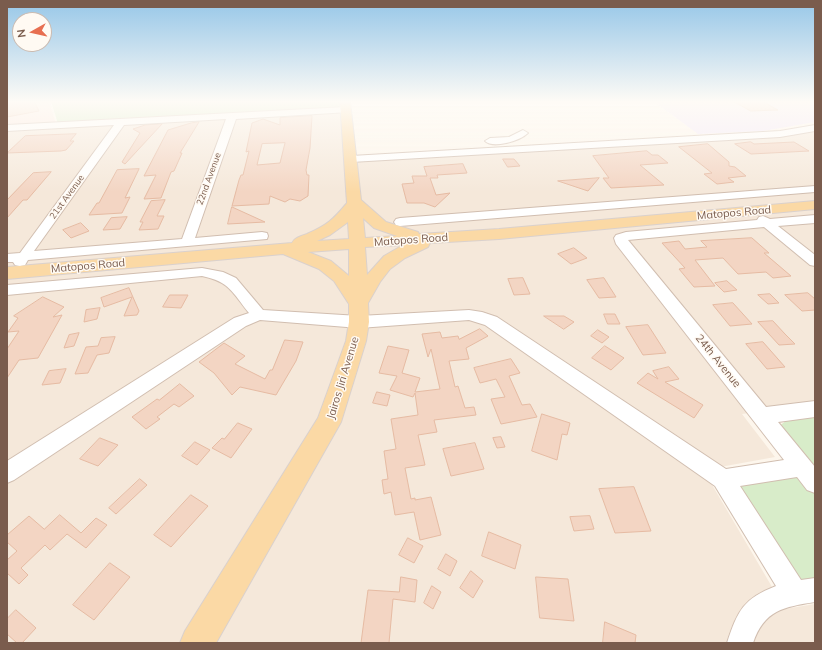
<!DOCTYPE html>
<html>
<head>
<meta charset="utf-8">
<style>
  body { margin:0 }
  #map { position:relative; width:822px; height:650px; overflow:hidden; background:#fdf6ec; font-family:Mulish,sans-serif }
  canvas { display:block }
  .frame { position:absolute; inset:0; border:8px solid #7a5c4d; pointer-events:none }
  .north { position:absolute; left:12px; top:12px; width:40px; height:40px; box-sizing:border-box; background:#fffaf3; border:1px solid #cabbb1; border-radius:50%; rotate:262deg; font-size:11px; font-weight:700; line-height:16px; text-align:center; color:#7a5c4d }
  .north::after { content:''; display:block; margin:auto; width:14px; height:18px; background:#e76f51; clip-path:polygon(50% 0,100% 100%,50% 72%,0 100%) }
</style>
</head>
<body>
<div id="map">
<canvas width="822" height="650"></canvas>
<div class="frame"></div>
<div class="north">N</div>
</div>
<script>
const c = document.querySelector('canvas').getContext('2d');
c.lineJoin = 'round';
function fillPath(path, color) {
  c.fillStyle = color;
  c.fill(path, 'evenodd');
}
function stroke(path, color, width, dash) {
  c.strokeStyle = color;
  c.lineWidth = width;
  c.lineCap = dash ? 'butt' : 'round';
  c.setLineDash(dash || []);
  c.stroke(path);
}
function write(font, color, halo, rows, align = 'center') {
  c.font = font + ' Mulish,sans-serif';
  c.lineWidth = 3;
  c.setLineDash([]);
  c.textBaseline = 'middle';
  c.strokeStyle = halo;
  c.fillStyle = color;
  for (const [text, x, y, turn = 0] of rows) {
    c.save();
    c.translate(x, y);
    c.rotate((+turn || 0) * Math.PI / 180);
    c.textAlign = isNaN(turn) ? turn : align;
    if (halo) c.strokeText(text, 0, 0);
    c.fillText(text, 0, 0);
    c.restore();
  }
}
fillPath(new Path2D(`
  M343,111L349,160L565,150L790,135L815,131V405L742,414L775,457L720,467L711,483L785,609L815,604V643H7V129Z`), '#f5e8da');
fillPath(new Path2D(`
  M7,101H49L56,124L7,128Z`), '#fde8e0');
fillPath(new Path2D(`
  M653,101H815V122L763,131L698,134Z`), '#f3e8fa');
fillPath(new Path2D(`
  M51,101H341L342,105L336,108L58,124Z
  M815,417V474L779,426L786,421Z
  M802,474L815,492V580L796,583L732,483Z`), '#d8ecc9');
const building = new Path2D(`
  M7,101H34L39,111L7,117Z
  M733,101H762L778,110L751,111Z
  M312,116L310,148L306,170L307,175H309L308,196L300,201L290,199L285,202L270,196L269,204L232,206L239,180L241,175H243L249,151L246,152L252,123L263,119L280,125V118ZM285,143L280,163L257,165L262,144Z
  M199,122L180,153H182L174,171L171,172L161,198L144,199L156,175L144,176L168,130L191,123Z
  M162,124L125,164L122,162L140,133L133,129L145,125Z
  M76,134L70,141H74L66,150L61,151L7,153L25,136Z
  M751,142L754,144L794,142L809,151L751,154L735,144Z
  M708,144L729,162V166L735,167L746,176L728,178L734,182L717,184L704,174L712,173L679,147Z
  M647,151L652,155H658L668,163L640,165L664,185L611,188L603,178H609L593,156Z
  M503,159H514L520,166L508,167Z
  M463,164L467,173L437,175L438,178H430L436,195L450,193L435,207L424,203H407L402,184L414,183L412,176H427L424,167Z
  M139,169L125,198L130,197L122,213L89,215L97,203H99L117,170Z
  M51,172L27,200H23L7,218V200L33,173Z
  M599,178L588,191L558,181Z
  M165,200L157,216H164L158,229L139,230L143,222H140L151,201Z
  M232,207L265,222L228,224Z
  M127,217L120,229L103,230L111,218Z
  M81,223L89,231L71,238L63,230Z
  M752,238L769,253H764L791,276L773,278L766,272L738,274L723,258L695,260L715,286L694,287L679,269L685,268L662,243L679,241L685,249L707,247L701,241Z
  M574,248L587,258L571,264L558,254Z
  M523,278L530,294L514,295L508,279Z
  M604,278L616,297L599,298L587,280Z
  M727,281L737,290L724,292L715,283Z
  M129,288L139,311L137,315L124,316L132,297L104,307L101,298Z
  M808,293L815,299V310L802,311L785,295Z
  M770,294L779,303L768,304L758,295Z
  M170,295H188L181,308L163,307Z
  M43,297L64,307L53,317L62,315L38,358L19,360L7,378V349L19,331L8,332L18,318L14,316Z
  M733,303L752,324L730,326L713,305Z
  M100,308L97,319L84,322L86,310Z
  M604,314H615L620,324H608Z
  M544,316H564L574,322L564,329Z
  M773,321L785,334L795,344L779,345L758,322Z
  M648,325L666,353L643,355L626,327Z
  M480,329L488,336L466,348L469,359L449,361L455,387L458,386L465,408L474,407L476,415L434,420L437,432L418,435L425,465L405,468L411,499L415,498V500L431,497L441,535L420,540L414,512L395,515L391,492L384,494L382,480L388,479L384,451L396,449L391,419L418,415L415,393L413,397L390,390L397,376L379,373L388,346L409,350L402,373L420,378L415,392L440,389L431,349L428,357L422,334L440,332L442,338L458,336L459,339Z
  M598,330L609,337L602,343L591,336Z
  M79,333L74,346L64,348L69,335Z
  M115,337L109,353L97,355L88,373L75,374L86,347L98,346L101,338Z
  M285,340L303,342L296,361L276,395L240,387L232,395L214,373L199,362L224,343L245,356L235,364L265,379L270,370H272Z
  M763,342L785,367L767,369L746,344Z
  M605,346L624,358L611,370L592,358Z
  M511,359L520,373L509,376L522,405L530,404L537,417L501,424L491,399L505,397L496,379L480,383L474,368Z
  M669,367L679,379L665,382L703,405L694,418L637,383L648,373L658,379L653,371Z
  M66,369L60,383L42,385L49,371Z
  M180,384L194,396L179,407L174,404L157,417L160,419L146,429L132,417L157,399L159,400Z
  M377,392L390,395L387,406L373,403Z
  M542,414L570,423L567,435L562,434L557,460L532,451Z
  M238,423L252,429L231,458L212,448L222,438L224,439Z
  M501,437L505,447L497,448L493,438Z
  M100,438L118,445L98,466L80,459Z
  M195,442L210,450L197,465L182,456Z
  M475,443L484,469L451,476L443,449Z
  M140,479L147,485L116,514L109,508Z
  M634,487L651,531L615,533L599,489Z
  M191,495L208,506L171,547L154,535Z
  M60,515L81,533L96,518L107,525L86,548L67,534L50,550L45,545L21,568L28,575L19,584L7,573V560L17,551L7,542V535L29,516L44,529Z
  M590,516L594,529L574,531L570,517Z
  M489,532L521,545L515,569L482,556Z
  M408,538L423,546L414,563L399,555Z
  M446,554L457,561L450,576L438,569Z
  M110,563L130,577L94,620L73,605Z
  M471,571L483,581L473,598L460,588Z
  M401,577L417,580L415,602L393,599L389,643H361L368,590L399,592Z
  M536,577L568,579L574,621L540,618Z
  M432,586L441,592L433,609L424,603Z
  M16,610L36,628L22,643H17L7,634V619Z
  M605,622L636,635L635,643H603Z`);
fillPath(building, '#f3d5c3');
stroke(building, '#e6bba3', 1);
const minor = new Path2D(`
  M346,107L349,108L350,110L349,112L236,119L195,238L262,232L267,233L268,236L267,239L28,260L25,265L20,266L15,265L13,262H7V254L20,253L114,125L7,131V125ZM226,119L182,239L34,251L124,125Z
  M815,125V131L780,137L351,162L346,159L351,156L780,131Z
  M523,130L528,133C520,141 493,149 485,141L490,138L509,137Z
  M815,186V192L400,226L396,225L394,222L396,219L400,218Z
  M815,215V223L778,226L815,255V266L810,265L764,227L628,240L766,407L815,401V417L778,422L815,467V493L807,490L797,477L740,486L801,580L815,578V602C784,607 764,610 753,643H727C738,610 743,599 776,586L715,486L485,325L469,320L359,328L260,320L246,326L14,480L7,483V461L234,318L249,313C232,292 230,282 202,276L7,295V285L202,268L223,272L236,278L263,310L359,316L469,310L482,312L497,317L726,469L784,460L616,244L614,238L616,235L626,232L757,220L759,217L763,216L770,219Z`);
const major = new Path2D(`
  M340,101H350L361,200L386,222L418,232L419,234L499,229L815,201V209L499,239L430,243L428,247L405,258L390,269L380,282L368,303L369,322L366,341L341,422L216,643H180L185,631L318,418L346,341L349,322V304L334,281L319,269L283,254L7,279V267L292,243C294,238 301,236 307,234C327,225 333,220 347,203ZM363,218L374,228L397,236L365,238ZM348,222L349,239L317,241L330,235ZM403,245L384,256L367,275L365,247ZM349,249V276L331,261L308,252Z`);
stroke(minor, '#d1beb0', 2);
stroke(major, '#dad1cd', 2);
fillPath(minor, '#fff');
fillPath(major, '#fbd9a5');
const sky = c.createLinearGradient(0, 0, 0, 192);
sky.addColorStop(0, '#97c7e8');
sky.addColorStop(0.53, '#fefbf6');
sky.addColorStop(1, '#fefbf600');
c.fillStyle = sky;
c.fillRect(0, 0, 822, 192);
write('9px', '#7a5c4d', '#fffaf3', [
  ["22nd Avenue",209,179,-70],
  ["21st Avenue",67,197,-54]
]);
write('11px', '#7a5c4d', '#fffaf3', [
  ["Matopos Road",734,213,-5],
  ["Matopos Road",411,240,-4],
  ["Matopos Road",88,266,-5],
  ["24th Avenue",718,361,51],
  ["Jairos Jiri Avenue",343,378,-73]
]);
</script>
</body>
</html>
